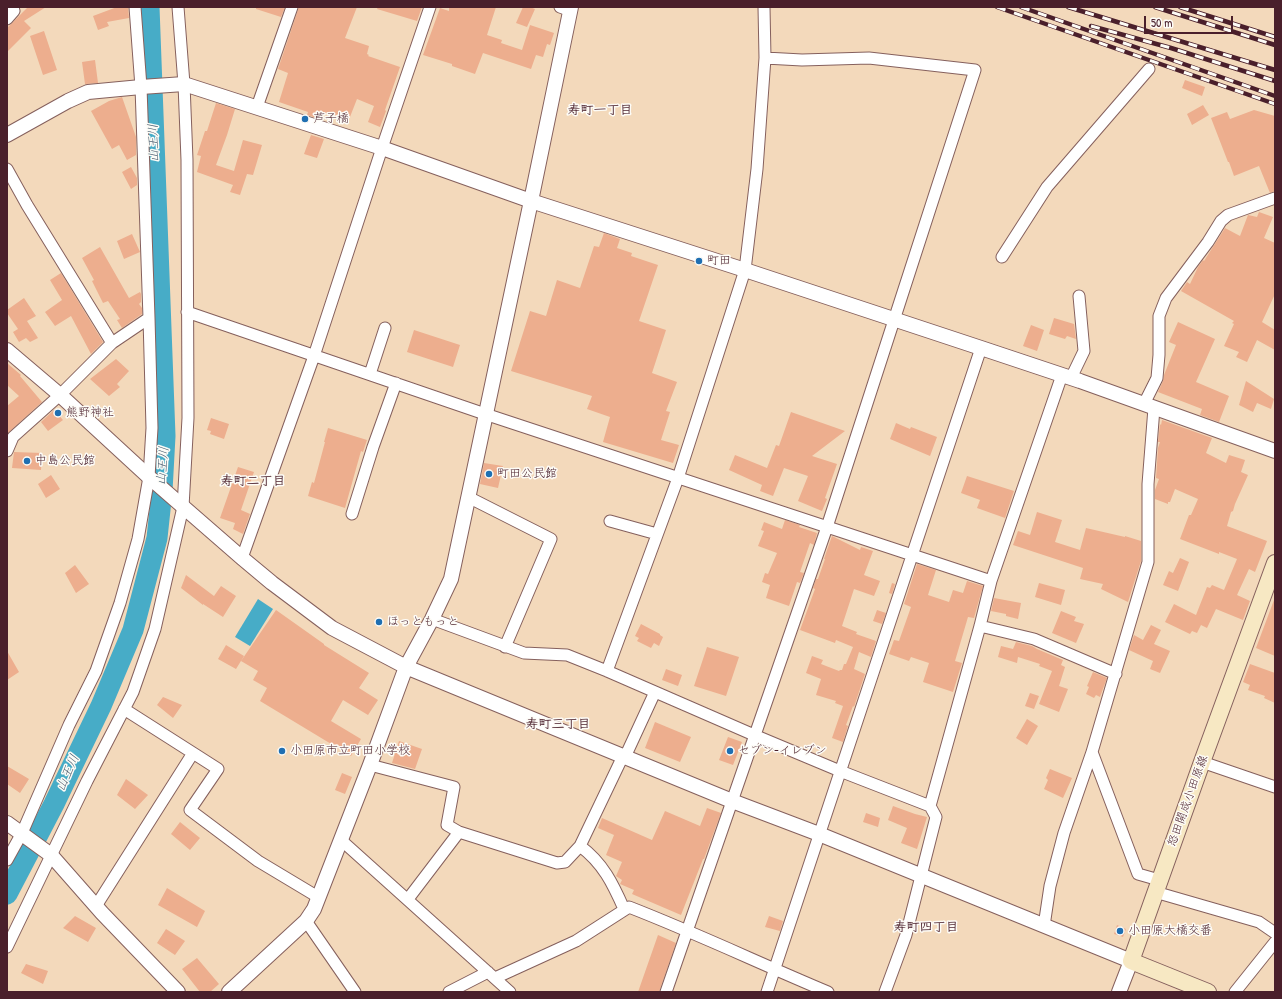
<!DOCTYPE html>
<html>
<head>
<meta charset="utf-8">
<style>
  body { margin:0 }
  #map { position:relative; width:1282px; height:999px; overflow:hidden; background:#f3d9bb; font-family:"Patrick Hand",sans-serif }
  canvas { display:block }
  .frame { position:absolute; inset:0; border:8px solid #4a1f2b; pointer-events:none }
  .scale { position:absolute; left:1144px; top:16px; width:89px; height:18px; box-sizing:border-box; border:2px solid #4a1f2b; border-top:0; padding-left:5px; font-size:12px; line-height:14px; white-space:nowrap; color:#4a1f2b; -webkit-text-stroke:3px #fdfcf7; paint-order:stroke }
</style>
</head>
<body>
<div id="map">
<canvas width="1282" height="999"></canvas>
<div class="frame"></div>
<div class="scale">50 m</div>
</div>
<script>
const c = document.querySelector('canvas').getContext('2d');
c.lineJoin = 'round';
function fillPath(path, color) {
  c.fillStyle = color;
  c.fill(path, 'evenodd');
}
function stroke(path, color, width, dash) {
  c.strokeStyle = color;
  c.lineWidth = width;
  c.lineCap = dash ? 'butt' : 'round';
  c.setLineDash(dash || []);
  c.stroke(path);
}
function write(font, color, halo, rows, align = 'center') {
  c.font = font + ' "Patrick Hand","Klee One",sans-serif';
  c.lineWidth = 3;
  c.setLineDash([]);
  c.textBaseline = 'middle';
  c.strokeStyle = halo;
  c.fillStyle = color;
  for (const [text, x, y, turn = 0] of rows) {
    c.save();
    c.translate(x, y);
    c.rotate((+turn || 0) * Math.PI / 180);
    c.textAlign = isNaN(turn) ? turn : align;
    if (halo) c.strokeText(text, 0, 0);
    c.fillText(text, 0, 0);
    c.restore();
  }
}
fillPath(new Path2D(`
  M258,599L273,609L250,646L235,637Z`), '#47acc7');
stroke(new Path2D(`
  M7,894L54,804L101,706L133,630L157,538L162,491L165,436L149,7`), '#47acc7', 21);
fillPath(new Path2D(`
  M28,7H46L24,21L31,28L7,52V28Z
  M117,7H128L129,18L107,22L109,26L98,30L93,16Z
  M256,7H285L281,17L256,9Z
  M299,7H357L345,38L369,46L367,54L369,55L368,56L400,67L385,110L386,111L380,127L368,122L374,106L357,99L348,122L323,112L320,119L307,115L308,112L279,102L288,73L278,69Z
  M378,7H422L417,21L377,9Z
  M449,7H496L487,35L502,40L501,43L522,50L530,25L554,33L550,45L547,44L543,57L536,55L531,69L483,53L475,74L452,66V64L423,55L440,8L449,11Z
  M523,7H530L535,9L527,27L516,23Z
  M44,31L57,70L43,75L30,36Z
  M95,60L98,83L85,84L82,62Z
  M1185,80L1205,87L1202,96L1182,88Z
  M122,97L136,137V155L127,160L119,145L112,149L91,111L109,101Z
  M216,103L235,109L227,135L216,165L234,171L243,140L262,145L253,175L247,174L240,195L230,192L233,185L197,172L201,156L197,155L205,131H207Z
  M1203,105L1209,115L1192,125L1187,114Z
  M1254,110L1275,116V191L1270,193L1259,166L1234,176L1229,162H1228L1211,118L1227,112L1230,119Z
  M311,135L324,139L317,158L304,154Z
  M131,167L137,178V185L131,189L122,172Z
  M1259,212L1273,217L1264,238L1275,243V294L1262,322L1275,330V350L1257,340L1247,362L1236,357L1239,352L1224,346L1234,324L1232,323L1234,321L1181,291L1187,282L1190,284L1198,267L1203,260L1204,261L1225,228L1240,236L1248,215L1257,217Z
  M604,233L620,239L617,248L632,253L631,256L658,265L639,321L666,330L652,373L677,382L666,411L670,412L661,440L679,445L673,463L603,442L610,417L587,409L592,396L511,371L530,311L546,316L557,280L580,288L594,246L599,247Z
  M132,234L140,252L124,259L117,241Z
  M100,247L129,298L140,292L141,294V302L139,304L142,308V314L122,328L117,320L120,319L108,301L103,303L92,281L94,280L82,258Z
  M61,273L103,342L91,354L71,316L55,326L45,312L62,300L50,280Z
  M24,298L36,316L27,321L38,338L30,342L26,338L19,342L13,332L18,329L7,313V310Z
  M1054,318L1074,324L1076,339L1067,336L1065,339L1049,334Z
  M1178,322L1215,339L1196,382L1229,396L1219,422L1200,415L1202,409L1158,392L1163,381L1164,375L1176,345L1169,342Z
  M1031,325L1044,330L1037,351L1023,346Z
  M414,330L460,345L453,367L407,352Z
  M116,359L129,371L117,384L120,387L109,396L90,379Z
  M7,363L21,375L20,376L42,402L7,434V406L19,396L7,385Z
  M1246,381L1274,399L1271,409L1257,403L1253,412L1239,405Z
  M54,410L63,420L48,431L41,422Z
  M791,412L845,431L812,456L837,464L825,498L827,499L822,511L798,501L808,476L784,468L773,496L760,491L762,485L729,470L735,455L767,468L776,445L779,446Z
  M211,418L229,424L224,439L210,434L211,431L207,430Z
  M1162,420L1212,438L1206,453L1226,463L1229,455L1245,460L1241,472L1248,475L1235,504L1233,511L1231,512L1227,526L1267,541L1255,572L1249,569L1237,595L1250,601L1243,620L1216,609L1207,628L1201,625L1197,633L1192,631L1190,634L1165,622L1174,604L1196,615L1207,587L1210,588L1212,585L1224,590L1237,559L1219,552V554L1180,539L1189,515H1191L1198,499L1175,489L1170,502H1168V504L1155,499V490L1159,479L1156,478L1158,448L1160,442H1158L1160,424L1161,425Z
  M896,423L910,429L911,427L937,437L930,456L890,439Z
  M328,428L367,440L363,452L361,451L345,508L308,496L312,482L314,483L325,442H324Z
  M14,452L42,453L41,470L12,468Z
  M484,463L503,466L498,488L480,484Z
  M238,467L254,472L241,510L250,514L243,534L233,529L235,523L220,518Z
  M51,475L60,489L46,498L38,484Z
  M967,476L1014,491L1005,518L977,508L980,500L961,493Z
  M1037,512L1062,520L1055,542L1080,550L1086,528L1125,537V536L1141,541V561L1128,602L1101,589L1103,584L1080,579L1083,568L1013,545L1018,531L1030,535Z
  M785,520L800,525L799,527L817,533L814,545L810,543L800,572L804,573L800,583L797,582L789,606L766,598L770,585L762,582L765,573L768,574L777,553L758,546L764,531L761,530L764,522L782,529Z
  M832,536L860,550L861,547L873,551L864,575L880,581L874,596L854,589L842,626L857,632L856,634L876,641L871,657L859,652L854,669L865,674L854,707L853,706L846,725L848,726L843,742L832,738L843,706L835,703L836,701L816,695L821,679L806,673L812,656L823,660L821,664L839,671L840,670H842L844,664H846L853,647L836,640L835,643L800,630L815,589L813,588L816,579H818L825,559H824L827,550Z
  M1180,558L1189,562L1178,591L1163,585L1169,571L1173,573Z
  M917,564L936,570L928,595L949,602L953,590L963,593L967,581L983,586L974,618L968,617L955,661L962,663L953,692L923,682L929,663L911,657L909,661L889,654L894,640L899,641L911,607L904,604Z
  M75,565L89,584L76,593L65,573Z
  M186,575L214,596L221,586L236,596L223,617L203,604V605L181,588Z
  M892,583L895,584L892,594L889,593Z
  M1039,583L1065,590L1061,605L1035,597Z
  M994,598L1021,603L1018,619L1006,616V614L991,611Z
  M1274,600H1275V656L1256,648Z
  M276,610L324,644V645L369,673L359,688L378,700L368,715L343,700L331,721L361,739L351,756L260,701L267,688L253,680L258,671L241,661Z
  M877,610L886,613L882,624L873,621Z
  M1061,611L1076,617L1074,621L1084,624L1076,643L1052,633Z
  M641,624L660,634V635L663,637L659,646L654,643L651,648L637,641L639,638L635,636Z
  M1151,625L1161,630L1154,644L1170,651L1160,673L1150,669L1153,661L1129,650L1134,635L1143,640Z
  M1016,642L1032,646L1037,649L1063,660L1061,665L1065,667L1059,686L1068,689L1059,712L1039,704L1052,671L1039,666L1040,664L1018,657L1017,663L998,657L1001,646L1013,649Z
  M226,645L244,656L236,669L218,659Z
  M707,647L739,657L726,696L694,686Z
  M7,651L19,672L7,680Z
  M1250,664L1275,673V703L1264,698L1265,696L1248,690L1250,685L1243,682Z
  M666,669L682,675L678,686L662,680Z
  M1093,672L1107,678L1100,697L1096,695L1094,698L1086,694L1089,687L1087,686Z
  M1030,693L1039,696L1034,709L1025,706Z
  M163,697L182,705L173,718L157,705Z
  M1027,719L1038,726L1027,745L1016,738Z
  M655,722L691,737L680,762L645,748Z
  M728,737L742,742L733,765L719,760Z
  M399,741L422,749L415,769L392,763Z
  M7,766L29,779L20,793L7,784Z
  M1050,769L1072,778L1063,798L1044,789L1048,780L1046,778Z
  M342,773L352,777L345,794L335,790Z
  M126,779L148,795L135,809L117,795Z
  M893,806L915,814L927,817L917,849L901,843L907,828L888,820Z
  M707,808L721,813L704,859H703L681,915L632,894L634,890L620,884L622,880L616,876L622,862L606,855L614,835L598,828L602,818L652,840L665,811L700,826Z
  M866,813L880,818L878,827L863,822Z
  M180,822L200,838L190,850L171,834Z
  M167,888L205,911L197,927L158,905Z
  M75,916L96,928L88,942L63,928Z
  M769,916L783,921L780,931L765,927Z
  M1117,925L1126,929L1123,937L1114,934Z
  M166,929L185,941L175,955L157,943Z
  M658,935L676,943L659,992H638Z
  M197,958L219,984L210,992H200L182,969Z
  M26,964L48,971L43,984L21,973Z`), '#edae8e');
const minor = new Path2D(`
  M560,7L571,11
  M7,19L14,11L13,7
  M257,107L292,7
  M7,169L27,205L112,343
  M1002,257L1047,187L1149,69
  M187,312L485,414L991,581
  M370,374L385,328
  M1071,378L1084,351L1079,296
  M1144,404L1157,378L1159,355V316L1166,298L1208,242L1221,221L1228,215L1275,198
  M1154,408L1148,484V562L1092,752L1138,874L1159,880
  M7,451L13,437L60,395L112,343L149,318L141,87L135,7
  M468,497L551,539L505,647
  M352,514L373,447L396,383
  M610,521L657,534
  M242,558L314,356L382,148L430,7
  M432,619L524,653L567,655L607,671L754,735L840,771L930,806
  M980,626L1034,639L1116,674
  M607,671L678,478L745,270L757,169L765,58L764,7
  M193,753L218,769L190,810L258,861L318,897
  M625,757L655,692
  M1202,762L1275,787
  M370,765L454,787L447,825L459,832
  M341,840L510,992
  M580,846C603,863 613,884 624,909
  M7,860L22,833L69,725L96,671L120,603L138,539L149,477L152,428L149,318
  M1155,892L1259,922L1275,933
  M408,899L459,832L557,863L565,862L580,846L623,756
  M96,906L193,753L124,709
  M306,921L355,992
  M1044,926L1050,886L1064,833L1092,752
  M7,947L87,781L133,692L155,629L183,507L188,418L187,160L184,84L178,7
  M495,978L576,941L629,907C696,933 761,964 828,992
  M449,992L488,972
  M666,992L827,527L975,70L869,58L802,60L765,58
  M767,992C837,777 911,563 981,348
  M885,992L906,935L936,817L930,806L980,626L991,581L1062,375
  M1235,992L1275,942`);
const tertiary = new Path2D(`
  M7,135L68,101L88,92L141,87L184,84L382,148L531,201L745,270L981,348L1080,381L1275,451
  M7,350L60,395L149,477L242,558L272,583L332,628L406,667L732,801L819,834L1131,961L1119,992
  M7,823L51,855L102,913L178,992
  M229,992L306,921L314,909L370,765L406,667L432,619L451,579L531,201L571,7`);
const secondary = new Path2D(`
  M1208,992L1131,961L1202,762L1275,563`);
stroke(minor, '#85605d', 13);
stroke(tertiary, '#85605d', 16);
stroke(secondary, '#85605d', 18);
stroke(minor, '#fff', 11);
stroke(tertiary, '#fff', 14);
stroke(secondary, '#f7e8c3', 16);
const rail = new Path2D(`
  M997,7L1275,104
  M1021,7L1275,96
  M1068,7L1275,70
  M1155,7L1275,45
  M1180,7L1275,37
  M1091,26L1171,48L1275,81`);
stroke(rail, '#4a1f2b', 4.5);
stroke(rail, '#fdfcf7', 3, [9]);
for (const [x, y, r, color] of [
  [305,119,4,"#1f6fb2"],
  [699,261,4,"#1f6fb2"],
  [58,413,4,"#1f6fb2"],
  [27,461,4,"#1f6fb2"],
  [489,474,4,"#1f6fb2"],
  [379,622,4,"#1f6fb2"],
  [282,751,4,"#1f6fb2"],
  [730,751,4,"#1f6fb2"],
  [1120,931,4,"#1f6fb2"]
]) {
  const dot = new Path2D();
  dot.arc(x, y, r, 0, 2 * Math.PI);
  c.fillStyle = color;
  c.fill(dot);
  stroke(dot, '#fdfcf7', 1.5);
}
write('12px', '#4a1f2b', '#fdfcf7', [
  ["芦子橋",313,119],
  ["町田",707,261],
  ["熊野神社",66,413],
  ["中島公民館",35,461],
  ["町田公民館",497,474],
  ["ほっともっと",387,622],
  ["小田原市立町田小学校",290,751],
  ["セブン-イレブン",738,751],
  ["小田原大橋交番",1128,931]
], 'left');
write('12px', '#4a1f2b', '#fdfcf7', [
  ["怒田開成小田原線",1188,801,-70]
]);
write('bold 13px', '#4a1f2b', '#fdfcf7', [
  ["寿町一丁目",600,111],
  ["寿町二丁目",253,482],
  ["寿町三丁目",558,725],
  ["寿町四丁目",926,928]
]);
write('italic 13px', '#495e71', '#fdfcf7', [
  ["山王川",154,143,-92],
  ["山王川",163,466,-85],
  ["山王川",68,773,-66]
]);
</script>
</body>
</html>
